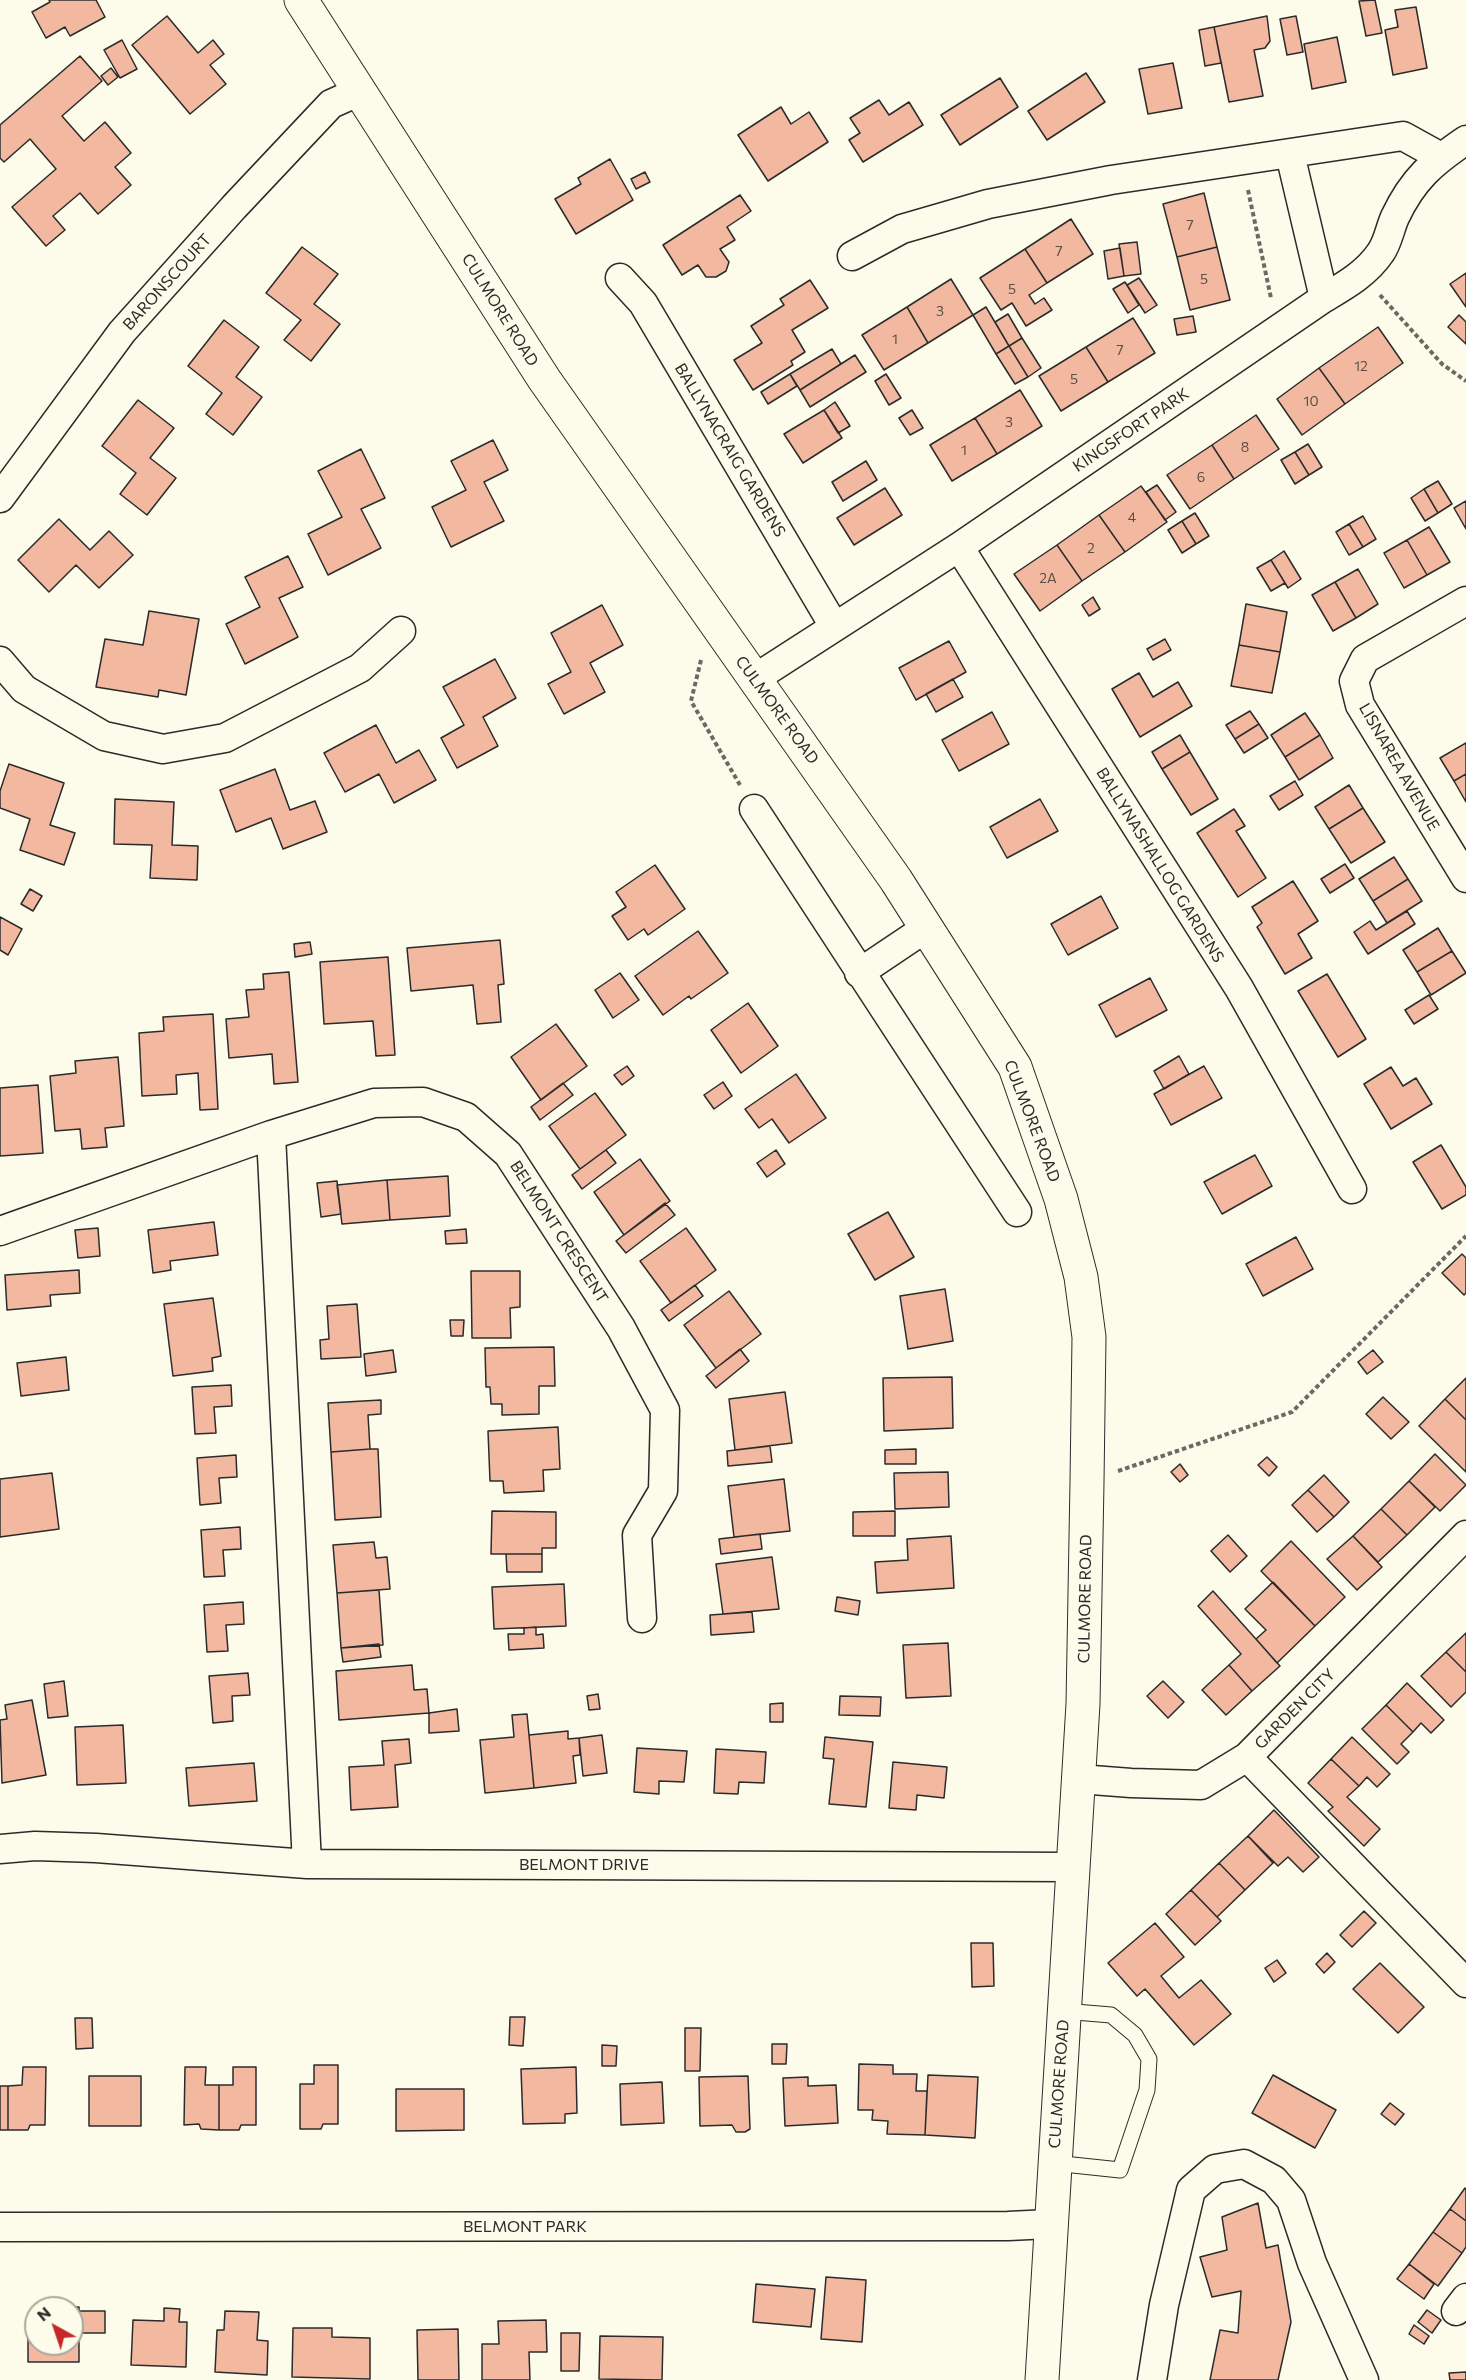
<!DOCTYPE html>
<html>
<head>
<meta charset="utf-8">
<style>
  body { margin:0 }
  #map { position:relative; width:1466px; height:2380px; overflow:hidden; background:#fdfbea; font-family:Commissioner,sans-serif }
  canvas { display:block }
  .north { position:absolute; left:24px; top:2296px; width:60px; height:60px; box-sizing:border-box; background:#fdfbea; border:2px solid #a9a89e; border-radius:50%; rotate:320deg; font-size:16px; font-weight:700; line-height:24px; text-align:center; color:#2b2b2b }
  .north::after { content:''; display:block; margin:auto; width:21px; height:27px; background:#c62828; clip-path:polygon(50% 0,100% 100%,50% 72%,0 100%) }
</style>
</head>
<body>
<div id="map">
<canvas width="1466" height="2380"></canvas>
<div class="north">N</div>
</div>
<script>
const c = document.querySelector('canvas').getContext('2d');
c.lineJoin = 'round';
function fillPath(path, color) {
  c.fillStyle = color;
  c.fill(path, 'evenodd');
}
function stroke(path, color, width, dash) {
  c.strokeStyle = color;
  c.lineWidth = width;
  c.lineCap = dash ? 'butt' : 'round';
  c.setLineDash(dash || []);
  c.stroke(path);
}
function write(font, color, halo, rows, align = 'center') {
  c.font = font + ' Commissioner,sans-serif';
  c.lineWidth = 4.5;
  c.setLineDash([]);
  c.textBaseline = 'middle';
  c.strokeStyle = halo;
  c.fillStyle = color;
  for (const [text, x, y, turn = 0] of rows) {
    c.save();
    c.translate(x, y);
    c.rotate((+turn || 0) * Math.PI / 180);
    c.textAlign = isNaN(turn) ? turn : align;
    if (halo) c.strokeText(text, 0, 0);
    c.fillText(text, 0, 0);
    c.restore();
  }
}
const building = new Path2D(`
  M49,0H96L105,17L70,36L65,27L46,38L32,12L50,2Z
  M1375,0L1382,33L1366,36L1359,1Z
  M1416,7L1427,68L1393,75L1385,30L1398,27L1395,10Z
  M167,16L198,53L213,40L224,54L210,65L226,84L190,114L132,45Z
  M1267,16L1270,41L1265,48L1254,50L1263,96L1229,102L1214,27Z
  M1296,16L1303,52L1287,55L1280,19Z
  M1214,27L1221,63L1205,66L1199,30Z
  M1337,37L1346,82L1312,89L1304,44Z
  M122,40L137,69L120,78L104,50Z
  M80,56L102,81L62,116L84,141L105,122L131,153L115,167L131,185L98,214L80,193L53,216L65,230L46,246L12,207L56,169L30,139L4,162L0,158V125Z
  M1173,63L1182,108L1148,114L1139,69Z
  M111,68L118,77L108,85L101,76Z
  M1086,73L1105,102L1047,140L1028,111Z
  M1000,78L1018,107L960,145L941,115Z
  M879,100L889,115L909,102L923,125L863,162L849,140L860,133L850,118Z
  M781,107L791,124L809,112L828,142L768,181L738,135Z
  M610,159L633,200L576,234L555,199L581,184L578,178Z
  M645,172L650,182L636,189L631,179Z
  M1204,193L1217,247L1177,257L1163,204Z
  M740,195L751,211L727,227L735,240L720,249L729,262L726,271L716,277H706L698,265L682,275L663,245Z
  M1071,219L1093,254L1047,283L1025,249Z
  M1137,242L1141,274L1124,276L1119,244Z
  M302,247L338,274L314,304L340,324L311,361L284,340L301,320L266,293Z
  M1217,247L1230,300L1190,310L1177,257Z
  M1120,248L1124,276L1108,279L1104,251Z
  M1025,249L1047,283L1029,295L1035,304L1044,298L1052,310L1026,326L1012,303L1001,310L980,278Z
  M1466,273V307L1450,284Z
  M1139,278L1157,305L1145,313L1127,285Z
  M951,279L973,315L928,343L907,307Z
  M810,280L828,308L792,330L805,352L791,361L793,365L753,390L734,360L762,343L751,326L784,305L780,299Z
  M1125,282L1139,305L1128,313L1113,289Z
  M907,307L928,343L884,370L862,335Z
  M986,307L1009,346L996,354L973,315Z
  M1008,314L1022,338L1009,346L995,322Z
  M1459,315L1466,322V344L1448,327Z
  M1193,316L1196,332L1177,335L1174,319Z
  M1133,318L1155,353L1108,382L1086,347Z
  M224,320L259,347L236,377L262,397L233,435L206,414L222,393L188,366Z
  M1378,327L1403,363L1345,404L1319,368Z
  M1022,338L1041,368L1028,377L1009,346Z
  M1009,346L1028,377L1015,384L996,354Z
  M1086,347L1108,382L1061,411L1039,376Z
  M832,349L841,364L800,390L790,374Z
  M855,355L866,372L810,407L800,390Z
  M1319,368L1345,404L1302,435L1277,399Z
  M790,374L797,386L768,404L761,392Z
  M886,374L901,398L889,405L875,381Z
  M1020,390L1042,426L997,454L975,418Z
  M138,400L174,428L150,458L176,478L147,515L120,494L136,473L102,446Z
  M835,402L850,426L838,433L824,410Z
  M824,410L842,438L803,463L784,434Z
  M912,410L923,428L910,435L899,418Z
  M1256,415L1279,449L1234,479L1212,445Z
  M975,418L997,454L952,481L930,445Z
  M493,440L508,470L484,482L504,521L451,547L432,507L466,490L451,461Z
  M1308,444L1322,467L1309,475L1295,452Z
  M1212,445L1234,479L1190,509L1167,475Z
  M361,449L385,498L361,509L381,548L328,575L308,534L342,517L318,471Z
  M1295,452L1309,475L1295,484L1281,460Z
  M866,461L877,480L843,501L832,482Z
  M1438,481L1452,504L1438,513L1424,489Z
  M1157,485L1176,512L1165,520L1146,492Z
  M1141,486L1167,522L1125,552L1099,515Z
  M885,488L902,515L854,545L837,518Z
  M1424,489L1438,513L1425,521L1411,498Z
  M1466,501V529L1454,508Z
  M1195,513L1209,536L1196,544L1182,521Z
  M1099,515L1125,552L1082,581L1057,545Z
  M1363,516L1376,539L1363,547L1349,524Z
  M59,519L90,550L109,531L133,555L99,588L76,565L49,592L18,560Z
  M1182,521L1196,544L1182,553L1168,530Z
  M1349,524L1363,547L1349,555L1336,532Z
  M1429,527L1450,562L1427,575L1407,540Z
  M1407,540L1427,575L1404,588L1384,553Z
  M1057,545L1082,581L1040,611L1014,574Z
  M1284,551L1301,579L1288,588L1271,560Z
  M288,556L303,587L279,598L298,637L245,664L226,624L260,607L245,577Z
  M1271,560L1285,583L1271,591L1257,568Z
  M1358,569L1378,604L1356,618L1335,582Z
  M1335,582L1356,618L1333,631L1312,595Z
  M1093,597L1100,609L1089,616L1082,605Z
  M1246,604L1287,612L1280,652L1239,645Z
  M602,605L623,645L590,663L605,692L564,714L548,684L571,672L551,633Z
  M149,611L199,619L186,695L159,690L158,697L96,687L105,639L143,645Z
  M1165,639L1171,650L1153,660L1147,649Z
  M949,641L966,672L916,700L899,668Z
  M1239,645L1280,652L1272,693L1231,686Z
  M495,659L516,698L483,717L498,746L457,768L441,738L464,725L443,687Z
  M1139,673L1153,697L1178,682L1192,706L1140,737L1112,689Z
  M953,679L963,697L936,712L926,694Z
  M1250,711L1259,724L1235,739L1226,725Z
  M992,712L1009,744L959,771L942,740Z
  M1305,713L1320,735L1285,757L1271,735Z
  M1259,724L1268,738L1244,753L1235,739Z
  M376,725L396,763L419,750L436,780L394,803L379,774L345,792L324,753Z
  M1180,735L1190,752L1162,769L1152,752Z
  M1320,735L1333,758L1299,780L1285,757Z
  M1466,743V774L1454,781L1440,758Z
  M1190,752L1218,799L1191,815L1162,769Z
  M9,764L64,783L50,825L75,833L64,865L20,850L30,819L0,808V791Z
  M275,769L290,810L315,801L327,832L283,849L271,818L236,832L220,790Z
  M1466,774V802L1454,781Z
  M1295,781L1303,795L1279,810L1270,796Z
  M1349,785L1363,808L1329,829L1315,807Z
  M115,799L174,802L172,845L198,846L197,880L150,878L152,845L114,844Z
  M1040,799L1058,831L1007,858L990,827Z
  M1363,808L1385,842L1351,863L1329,829Z
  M1234,809L1245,826L1236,831L1266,878L1238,897L1197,833Z
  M1394,857L1408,879L1373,901L1359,879Z
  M1345,864L1354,878L1330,893L1321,879Z
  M655,865L685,909L648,935L644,929L628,940L612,916L626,907L616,892Z
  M1408,879L1422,901L1387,923L1373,901Z
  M1293,881L1318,921L1298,934L1312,958L1285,974L1257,927L1262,923L1252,907Z
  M30,889L42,896L33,911L21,904Z
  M1101,896L1118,928L1068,955L1051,924Z
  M1407,911L1415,924L1368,954L1354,932L1370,921L1376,930Z
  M0,917L22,929L8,955L0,950Z
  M1438,928L1452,951L1417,972L1403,950Z
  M698,931L728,973L691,999L689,996L663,1015L635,976Z
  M500,940L504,984L498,985L501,1022L477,1024L473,985L411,991L407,948Z
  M310,942L312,954L295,957L294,944Z
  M1452,951L1466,973L1431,995L1417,972Z
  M388,957L395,1055L376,1056L373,1021L324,1024L320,962Z
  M289,972L298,1082L274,1084L272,1054L229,1058L226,1019L249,1017L246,990L264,989L263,974Z
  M620,973L639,1000L613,1018L595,990Z
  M1327,974L1366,1039L1338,1057L1298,991Z
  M1150,978L1167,1010L1116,1037L1099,1005Z
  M1429,995L1438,1009L1414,1024L1405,1010Z
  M748,1003L778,1046L741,1073L711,1030Z
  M213,1014L218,1109L200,1110L198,1073L176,1075L177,1094L142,1096L139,1033L164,1031L163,1017Z
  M556,1024L587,1066L541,1100L511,1057Z
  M1179,1056L1189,1074L1164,1089L1154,1071Z
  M118,1057L124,1126L105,1128L107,1147L82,1149L80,1129L55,1131L50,1076L76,1073L75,1061Z
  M627,1066L634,1076L622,1085L614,1075Z
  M1204,1066L1222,1098L1171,1125L1154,1094Z
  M1391,1067L1403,1086L1416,1078L1432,1104L1391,1129L1364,1084Z
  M796,1074L826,1118L789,1143L772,1119L759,1128L745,1109Z
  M723,1082L732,1096L714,1109L704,1095Z
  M563,1083L573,1095L540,1120L531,1107Z
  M38,1085L43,1153L0,1156V1088Z
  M595,1093L626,1135L580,1169L549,1126Z
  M1441,1145L1466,1187V1195L1442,1209L1413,1162Z
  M606,1150L616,1163L582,1189L572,1175Z
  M776,1150L785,1164L767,1177L757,1163Z
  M1255,1155L1272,1186L1222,1214L1204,1182Z
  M640,1159L670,1201L624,1235L594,1192Z
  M448,1176L450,1216L390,1220L387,1180Z
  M387,1180L390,1220L342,1224L337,1185Z
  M337,1181L341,1214L321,1217L317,1183Z
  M665,1203L675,1215L626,1253L616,1241Z
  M888,1212L914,1257L875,1280L848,1234Z
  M214,1222L218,1255L170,1261L171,1270L153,1273L148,1230Z
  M98,1228L100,1256L78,1258L75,1230Z
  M686,1228L716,1270L671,1303L640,1261Z
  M466,1229L467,1243L446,1244L445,1231Z
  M1296,1237L1313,1269L1263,1296L1246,1264Z
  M1462,1254L1466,1258V1293L1464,1295L1442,1273Z
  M79,1270L80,1293L50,1295L51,1306L7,1310L5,1275Z
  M471,1271H520V1307L510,1308L511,1338H472Z
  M695,1285L703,1296L669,1321L661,1310Z
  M945,1289L953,1341L908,1349L900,1296Z
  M729,1291L761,1334L716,1368L684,1325Z
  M213,1298L221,1356L212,1358L213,1371L173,1376L164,1304Z
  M357,1304L361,1357L321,1359L320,1340L329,1339L327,1306Z
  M450,1320H464L463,1336H451Z
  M554,1347L555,1386H539V1414L502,1415V1404H491L490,1387H486L485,1348Z
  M740,1349L749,1361L716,1388L706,1376Z
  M393,1350L396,1372L366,1376L364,1354Z
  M1373,1350L1383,1362L1367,1374L1358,1362Z
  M66,1357L69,1390L21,1396L17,1363Z
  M952,1377L953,1428L884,1431L883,1378Z
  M1466,1378V1420L1445,1399Z
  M231,1385L232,1406L214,1407L216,1433L195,1434L192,1387Z
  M785,1392L792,1443L735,1450L729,1399Z
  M1383,1397L1409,1422L1391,1439L1366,1414Z
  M1445,1399L1466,1420V1472L1419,1426Z
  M381,1400V1414L368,1415L370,1449L331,1452L328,1403Z
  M558,1427L560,1469L543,1470L544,1491L504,1493L503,1481H490L488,1431Z
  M770,1446L772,1462L728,1466L727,1451Z
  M370,1449H378L381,1517L335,1520L331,1452Z
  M916,1449V1464H885V1450Z
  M1435,1454L1466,1485L1440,1511L1409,1481Z
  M236,1455L237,1477L219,1478L221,1503L200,1505L197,1458Z
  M1267,1457L1277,1467L1269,1476L1258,1465Z
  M1180,1464L1188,1475L1180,1482L1171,1472Z
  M948,1472L949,1507L895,1509L894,1473Z
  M52,1473L59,1529L0,1537V1479Z
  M1324,1475L1349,1502L1334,1517L1308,1490Z
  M784,1479L790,1531L734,1537L728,1486Z
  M1409,1481L1435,1507L1407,1535L1381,1509Z
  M1308,1490L1334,1517L1317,1532L1292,1505Z
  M1381,1509L1407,1535L1378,1562L1353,1536Z
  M492,1511L556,1512V1548H542V1554H491Z
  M895,1511V1536H853V1512Z
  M240,1527L241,1549L223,1550L225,1576L204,1577L201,1530Z
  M760,1534L762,1549L721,1554L719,1539Z
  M1228,1535L1247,1556L1230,1572L1211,1551Z
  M951,1536L954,1588L877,1593L875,1562L908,1560L907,1539Z
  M1353,1536L1382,1567L1357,1590L1327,1559Z
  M1291,1541L1345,1597L1315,1626L1261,1571Z
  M374,1542L376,1558L387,1557L390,1589L337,1593L333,1545Z
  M506,1554H542V1572H507Z
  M772,1557L779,1609L723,1614L716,1564Z
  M1273,1582L1315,1626L1277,1663L1256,1639L1266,1630L1245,1609Z
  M564,1584L566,1626L494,1629L492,1587Z
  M379,1590L383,1645L341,1648L337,1593Z
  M1213,1591L1280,1666L1252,1691L1229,1665L1241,1654L1198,1606Z
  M837,1597L860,1601L858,1615L835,1611Z
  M243,1602L244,1624L226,1625L228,1651L207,1652L204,1605Z
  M752,1612L754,1632L711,1635L710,1615Z
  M536,1627V1635L543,1634L544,1648L509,1650L508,1634H524V1628Z
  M1466,1633V1672L1446,1652Z
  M948,1643L951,1696L906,1698L903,1645Z
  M379,1644L381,1657L343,1662L341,1648Z
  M1446,1652L1466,1672V1692L1451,1707L1421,1676Z
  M412,1665L414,1690L427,1689L429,1713L339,1720L336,1671Z
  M1229,1665L1252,1691L1226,1715L1202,1690Z
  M248,1673L250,1695L232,1696L233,1721L213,1723L209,1676Z
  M64,1681L68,1716L48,1718L44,1684Z
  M1163,1681L1184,1702L1168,1718L1147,1696Z
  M1407,1683L1444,1720L1431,1733L1421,1723L1413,1732L1386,1705Z
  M598,1694L600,1709L589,1710L587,1696Z
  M840,1696L881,1697L880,1716L839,1715Z
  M32,1700L46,1775L2,1783L0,1720L7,1719L5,1705Z
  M783,1703V1722H770V1704Z
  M1386,1705L1413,1732L1401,1744L1409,1752L1397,1764L1362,1729Z
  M457,1709L459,1731L429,1733V1713Z
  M527,1714L534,1788L485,1793L480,1740L514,1737L512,1715Z
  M123,1725L126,1783L77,1785L75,1727Z
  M568,1731V1739L579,1738L580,1755L573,1756L576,1783L534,1788L529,1735Z
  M602,1735L607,1773L583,1776L579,1738Z
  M825,1737L873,1742L866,1807L829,1804L834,1759L823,1758Z
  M1352,1737L1390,1774L1377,1787L1367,1777L1359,1786L1331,1759Z
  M409,1739L411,1763L395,1765L398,1807L351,1810L349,1767L384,1765L382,1741Z
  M637,1748L687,1751L684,1782L659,1781V1794L634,1792Z
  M716,1749L766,1752L764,1783L739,1782L738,1794L714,1793Z
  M1331,1759L1359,1786L1347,1797L1380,1829L1364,1846L1328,1811L1333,1807L1308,1783Z
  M893,1762L947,1767L944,1798L917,1795L916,1810L889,1808Z
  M254,1763L257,1801L189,1806L186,1768Z
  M1274,1810L1319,1857L1303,1872L1288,1857L1278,1866L1248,1836Z
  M1248,1836L1273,1863L1245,1890L1219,1863Z
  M1219,1863L1245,1890L1217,1917L1191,1890Z
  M1191,1890L1221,1921L1195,1945L1166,1914Z
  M1364,1911L1376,1923L1352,1947L1340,1935Z
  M1155,1923L1184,1957L1161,1976L1179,1998L1201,1980L1231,2014L1194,2045L1145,1989L1137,1996L1108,1963Z
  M971,1943H993L994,1986L972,1987Z
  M1327,1953L1335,1962L1324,1973L1316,1964Z
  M1277,1960L1286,1973L1274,1982L1265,1968Z
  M1380,1963L1424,2007L1398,2033L1353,1989Z
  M510,2017H525L523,2046L509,2045Z
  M75,2018H92L93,2048L76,2049Z
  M685,2028H701L700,2071H685Z
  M772,2044H787L786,2064H772Z
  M602,2045L617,2046L616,2066H602Z
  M859,2064L893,2065V2074H917L916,2091H927L925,2135L887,2134L888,2121L872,2120L873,2110H858Z
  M314,2065H338V2124H323L321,2129H300V2084H314Z
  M23,2067H46L45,2125H30L28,2130H8V2086L22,2085Z
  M185,2067H206L205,2085H219V2130L201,2129L199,2124L184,2125Z
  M233,2067H256V2125H241L239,2130H219V2085H233Z
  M576,2067L577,2113L565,2114V2123L523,2124L521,2069Z
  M928,2075L978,2077L975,2138L925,2135Z
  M1273,2075L1336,2110L1315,2148L1252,2113Z
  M89,2076H141V2126H89Z
  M748,2076L750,2129L745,2132H736L732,2125L700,2126L699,2077Z
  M808,2077V2086L836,2085L838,2123L785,2126L783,2078Z
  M662,2082L664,2123L621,2125L620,2084Z
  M0,2086H8V2130H0Z
  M396,2089H464V2130L396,2131Z
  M1390,2103L1404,2114L1395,2125L1381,2114Z
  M1465,2188L1466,2190V2221L1450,2209Z
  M1258,2203L1266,2248L1278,2245L1291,2322L1278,2380H1210L1220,2330L1238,2333L1241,2291L1212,2297L1200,2257L1227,2250L1222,2217Z
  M1450,2209L1466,2221V2247L1462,2253L1433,2232Z
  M1433,2232L1462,2253L1438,2286L1409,2264Z
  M1409,2264L1434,2284L1424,2299L1397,2279Z
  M826,2277L866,2280L862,2342L821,2339Z
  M756,2284L815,2289L811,2327L753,2322Z
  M52,2307H79V2311H105V2333H79V2362H28V2325H36V2344H72V2308Z
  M164,2308L180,2309L179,2322H187L186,2367L131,2365L133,2320L164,2321Z
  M1427,2310L1441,2320L1432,2333L1418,2322Z
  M225,2311L259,2312L257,2340L268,2341L267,2375L215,2372L217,2330H224Z
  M546,2320L547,2352H529L530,2380H482V2344H499L498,2321Z
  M1414,2325L1429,2336L1424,2344L1409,2334Z
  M293,2328H332V2337L370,2338V2379L292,2377Z
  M458,2329L459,2380H418L417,2330Z
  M561,2333H580L579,2371H561Z
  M600,2336L663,2337L662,2380L599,2379Z
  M1466,2372V2380H1450L1449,2373Z`);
fillPath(building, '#f2b8a0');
stroke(building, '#2b2b2b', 1.5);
const lane = new Path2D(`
  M1054,2163L1120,2170L1147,2090L1149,2059L1135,2035L1111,2015L1063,2011`);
const street = new Path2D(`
  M1290,154L1324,298
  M852,256L902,229L988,204L1111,180L1403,136L1441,157
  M620,278L643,303L834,626
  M0,498L122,332L234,207L331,104L360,91
  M959,547L1239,988L1352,1189
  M1466,601L1365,659L1354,681L1360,705L1466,878
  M0,661L24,689L104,736L163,749L225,738L360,668L401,631
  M754,679L959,547L1324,298C1346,285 1367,273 1381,252C1388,242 1390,228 1395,217C1413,179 1432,163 1466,140
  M754,809L1017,1212
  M859,973L926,928
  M271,1135L307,1864
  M0,1231L271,1135L374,1103L423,1102L466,1117L508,1154L621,1328L665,1410L663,1491L637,1535L642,1618
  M1247,1757L1466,1983
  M1079,1779L1131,1783L1201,1785L1247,1757L1466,1535
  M0,1849L35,1846L96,1848L307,1864L1072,1867
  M0,2227L1008,2226L1050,2224
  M1456,2311L1466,2298
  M1152,2380L1164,2305L1191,2190L1215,2169L1244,2164L1274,2180L1291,2200L1312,2263L1364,2380`);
const highway = new Path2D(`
  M301,0L544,379L896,880L1015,1067L1061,1199L1081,1277L1089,1337L1087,1482L1083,1704L1042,2380`);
stroke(lane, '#2b2b2b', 17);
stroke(street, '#2b2b2b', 31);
stroke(highway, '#2b2b2b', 35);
stroke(new Path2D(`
  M1248,190L1271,298
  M1380,295L1442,364L1466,381
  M701,660L691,701L740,785
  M1118,1471L1292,1412L1466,1236`), '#6a6964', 4, [4.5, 3]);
stroke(lane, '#fdfbea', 15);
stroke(street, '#fdfbea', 28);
stroke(highway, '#fdfbea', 33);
write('14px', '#5d4e48', null, [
  ["7",1190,225],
  ["7",1059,251],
  ["5",1204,279],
  ["5",1012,289],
  ["3",940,311],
  ["1",895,339],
  ["7",1120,350],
  ["12",1361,366],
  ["5",1074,379],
  ["10",1311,401],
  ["3",1009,422],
  ["8",1245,447],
  ["1",964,450],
  ["6",1201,477],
  ["4",1132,517],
  ["2",1091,548],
  ["2A",1048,578]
]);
write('16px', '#2b2b2b', '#fdfbea', [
  ["BARONSCOURT",167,282,-48],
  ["CULMORE ROAD",500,310,58],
  ["KINGSFORT PARK",1131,430,-34],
  ["BALLYNACRAIG GARDENS",730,450,59],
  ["CULMORE ROAD",777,710,54],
  ["LISNAREA AVENUE",1399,767,60],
  ["BALLYNASHALLOG GARDENS",1160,865,58],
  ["CULMORE ROAD",1032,1121,69],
  ["BELMONT CRESCENT",559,1232,57],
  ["CULMORE ROAD",1085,1599,-89],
  ["GARDEN CITY",1295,1709,-45],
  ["BELMONT DRIVE",584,1865],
  ["CULMORE ROAD",1059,2084,-86],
  ["BELMONT PARK",525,2227]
]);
</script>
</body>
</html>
